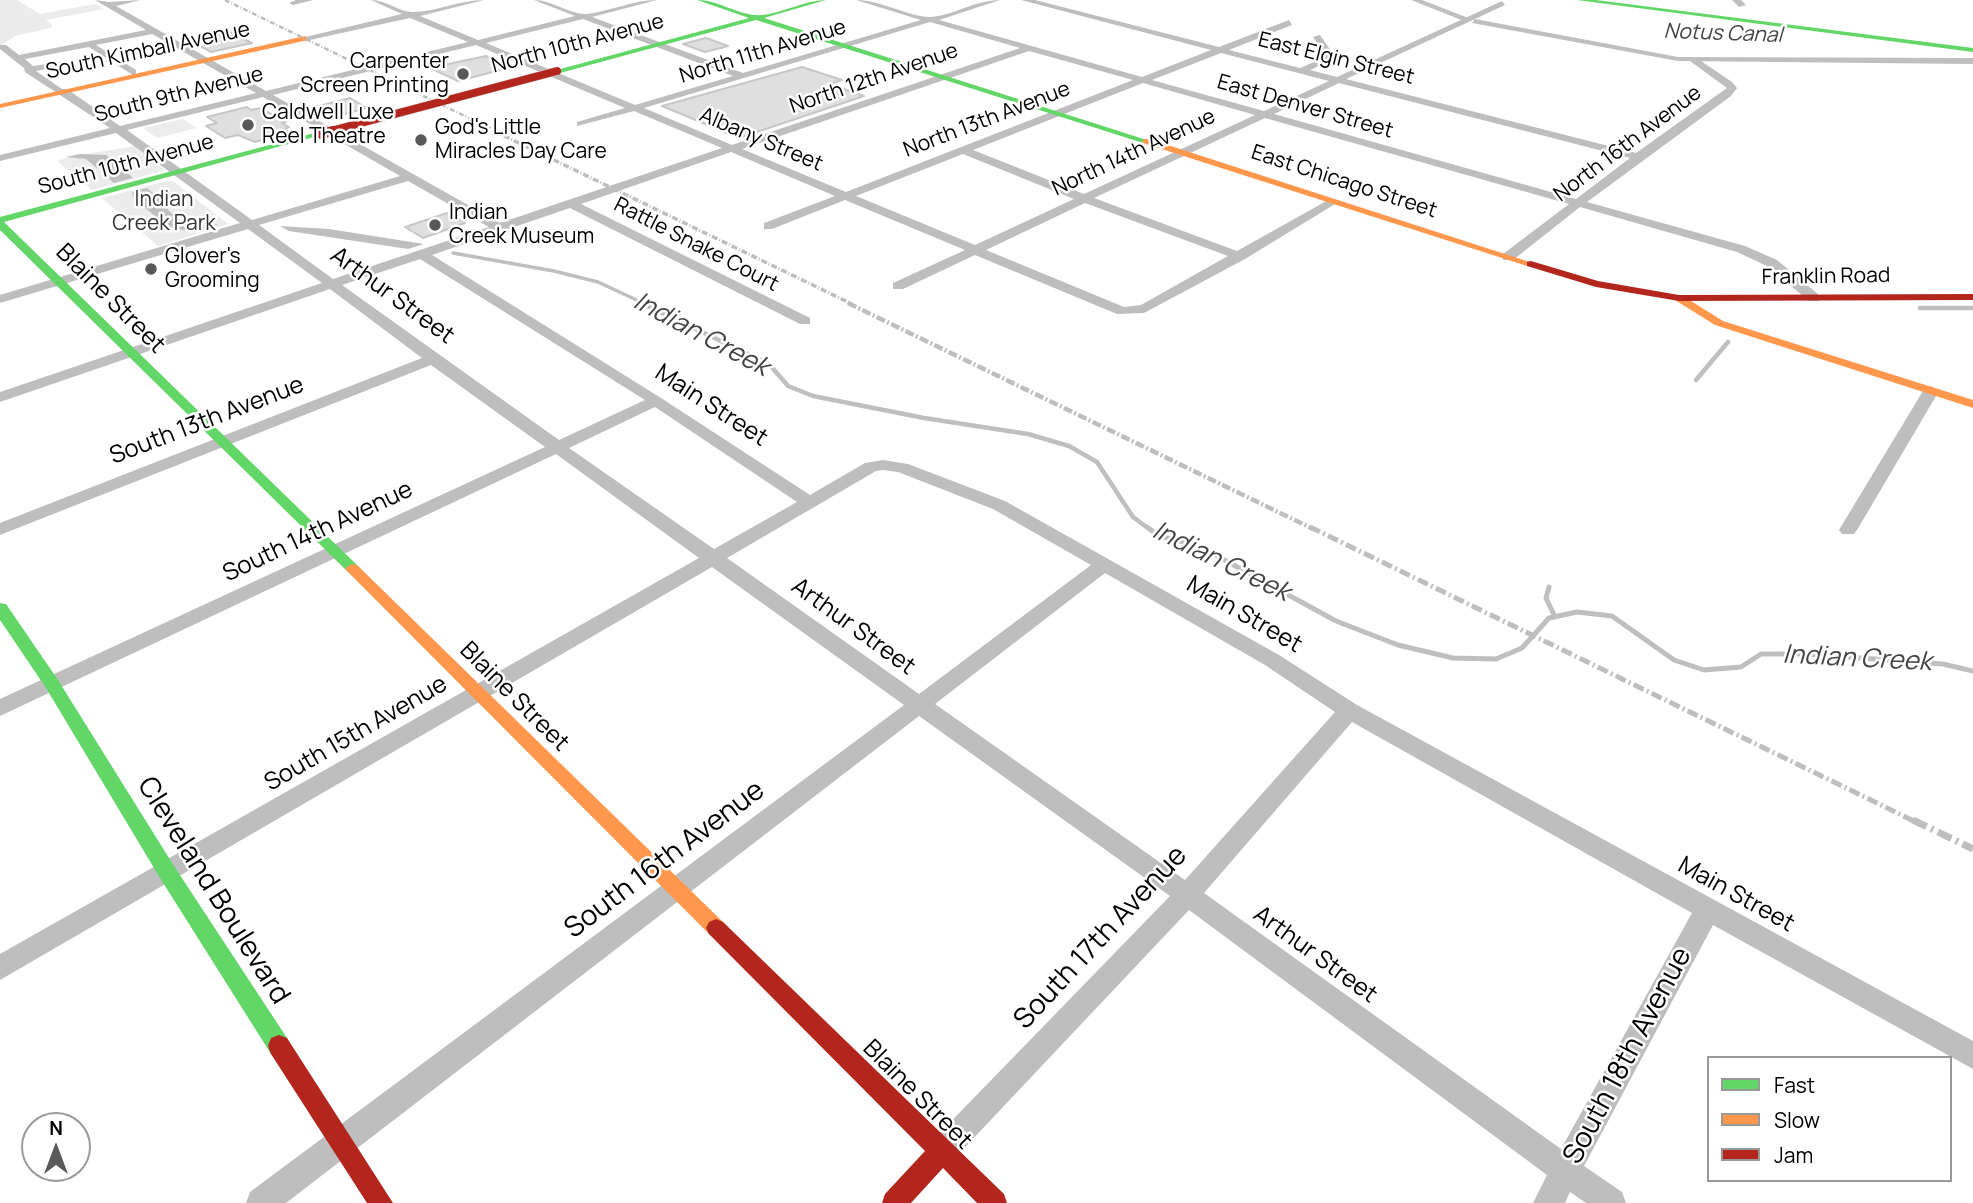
<!DOCTYPE html>
<html>
<head>
<meta charset="utf-8">
<style>
  body { margin:0 }
  #map { position:relative; width:1973px; height:1203px; overflow:hidden; background:#fff; font-family:Manrope,sans-serif }
  canvas { display:block }
  .legend { position:absolute; left:1707px; top:1056px; width:245px; height:126px; box-sizing:border-box; background:#fff; border:2px solid #999; margin:0; padding:9px 12px; list-style:none; font-size:21px; color:#000 }
  .legend li { display:flex; align-items:center; gap:14px; height:35px }
  .legend b { width:35px; border:2px solid #999 }
  .north { position:absolute; left:21px; top:1112px; width:70px; height:70px; box-sizing:border-box; background:#fff; border:2px solid #999; border-radius:50%; rotate:0deg; font-size:19px; font-weight:700; line-height:28px; text-align:center; color:#000 }
  .north::after { content:''; display:block; margin:auto; width:24px; height:32px; background:#595959; clip-path:polygon(50% 0,100% 100%,50% 72%,0 100%) }
</style>
</head>
<body>
<div id="map">
<canvas width="1973" height="1203"></canvas>
<ul class="legend">
<li><b style="height:9px;background:#63d668"></b>Fast</li>
<li><b style="height:9px;background:#ff974d"></b>Slow</li>
<li><b style="height:9px;background:#b3261e"></b>Jam</li>
</ul>
<div class="north">N</div>
</div>
<script>
const c = document.querySelector('canvas').getContext('2d');
c.lineJoin = 'round';
function fillPath(path, color) {
  c.fillStyle = color;
  c.fill(path, 'evenodd');
}
function stroke(path, color, width, dash) {
  c.strokeStyle = color;
  c.lineWidth = width;
  c.lineCap = dash ? 'butt' : 'round';
  c.setLineDash(dash || []);
  c.stroke(path);
}
function write(font, color, halo, rows, align = 'center') {
  c.font = font + ' Manrope,sans-serif';
  c.lineWidth = 5;
  c.setLineDash([]);
  c.textBaseline = 'middle';
  c.strokeStyle = halo;
  c.fillStyle = color;
  for (const [text, x, y, turn = 0] of rows) {
    c.save();
    c.translate(x, y);
    c.rotate((+turn || 0) * Math.PI / 180);
    c.textAlign = isNaN(turn) ? turn : align;
    if (halo) c.strokeText(text, 0, 0);
    c.fillText(text, 0, 0);
    c.restore();
  }
}
fillPath(new Path2D(`
  M0,0H17L40,14L95,4L104,9L46,20L52,25L51,28L15,36L0,46Z
  M183,119L197,128L157,138L143,128Z
  M134,146L165,170L92,190L57,161C80,152 108,152 134,146Z
  M166,181H173L228,224L158,246L102,198Z`), '#ececec');
fillPath(new Path2D(`
  M80,154L106,155L133,178L114,183L109,179L110,177L104,169H98L86,159L66,157Z
  M147,188L169,207L168,210C185,227 196,226 219,224C172,238 168,227 133,197L132,192Z
  M280,226L329,229L424,244L408,249L289,231Z`), '#bfbfbf');
stroke(new Path2D(`
  M453,253L554,271L598,282L645,304`), '#bfbfbf', 3.5);
stroke(new Path2D(`
  M641,303L769,364L788,386L813,396L924,418L1028,434L1069,446L1097,462L1133,517L1149,529
  M1920,308H1973
  M1696,380L1728,342`), '#bfbfbf', 4.5);
stroke(new Path2D(`
  M1147,527L1159,536L1197,545L1336,621L1398,645L1453,658L1496,659L1522,648L1549,618L1577,612L1612,616L1674,660L1704,670L1741,667L1761,654H1806L1943,664L1973,671
  M1549,587L1546,598L1555,617`), '#bfbfbf', 5);
fillPath(new Path2D(`
  M1411,0H1422L1471,19L1464,21Z
  M1475,19L1678,57L1973,58V64L1678,61L1472,23Z`), '#bfbfbf');
const building = new Path2D(`
  M230,32L252,43L211,52L189,40Z
  M706,38L728,46L705,52L683,44Z
  M486,56L512,67L458,81L430,68Z
  M802,67L842,80L830,84L864,96L739,138L662,106Z
  M350,98L367,108L333,117L315,107Z
  M247,107L251,110L260,108L286,122L282,123L289,127L284,129L290,132L255,142L238,135L225,138L206,126L217,123L207,117Z
  M447,213L465,223L423,238L405,227Z`);
fillPath(building, '#dfdfdf');
stroke(building, '#c7c7c7', 2);
fillPath(new Path2D(`
  M95,0L109,2L141,0L116,6L266,91L468,42L410,18L305,41L301,38L402,14L371,0C386,0 399,12 413,12C435,12 460,0 484,0L420,16L478,40L575,16L534,0C552,0 570,15 587,14C611,11 633,0 657,0L592,17L743,73L921,20L856,0C881,0 912,18 931,17C954,15 976,0 1000,0L939,20L1142,77L1211,50L1021,0H1035L1219,47L1289,20L1292,25L1229,50L1300,68L1326,57L1313,37L1320,35L1336,58L1310,70L1337,77L1502,1L1505,5L1346,79L1636,153L1727,88L1690,61L1698,59L1732,82L1737,88L1731,96L1587,202L1745,246L1777,260L1819,295V301H1809L1767,266L1737,252L1580,207L1513,260H1503V254L1569,204L1265,118L1094,198L1237,251L1330,199L1340,201L1245,259L1144,313L1117,314L975,255L903,289H893V283L965,250L845,200L772,229H764V223L835,196L731,152L581,204L810,318V324H800L570,208L432,255L661,398L810,495L865,463L883,460L908,464L1005,501L1279,655L1357,705L1973,1041V1069L1713,925L1584,1166L1622,1192L1626,1203H1586L1570,1192L1565,1203H1533L1547,1175L1189,910L952,1161L942,1166L932,1161L927,1151L932,1141L1170,896L919,716L286,1203H246L250,1192L904,705L712,567L0,980V954L699,558L556,454L0,716V699L545,447L431,365L0,535V523L422,358L330,289L0,402V392L322,283L248,229L0,303V295L240,223L116,133L0,161V155L110,128L25,72L24,68L0,49V45H6L19,55L146,30ZM583,19L733,76L635,105L486,43ZM930,22L1020,48L732,145L644,108ZM152,34L256,93L120,126L67,89H62L36,71L60,66V62L33,66L25,59L89,47L133,75L136,74V70L96,45ZM476,45L625,108L577,122V126L634,111L722,148L500,223L273,95ZM1029,51L1133,80L846,192L742,149ZM1221,53L1329,81L1264,111L1152,80ZM1143,83L1255,115L1084,194L973,150ZM1339,83L1630,158L1576,199L1274,114ZM263,97L400,176L252,220L127,130ZM963,154L1074,199L975,245L856,196ZM408,181L489,227L333,279L259,225ZM1085,203L1228,256L1141,305L1124,307L986,250ZM420,259L645,400L559,440L342,285ZM655,407L797,502L714,549L569,448ZM883,470L898,472L993,509L1091,565L919,694L727,558L876,471ZM1105,573L1265,665L1335,712L1185,880L935,704ZM1352,722L1692,913L1561,1149L1204,893Z
  M296,0H313L293,5L289,3Z
  M1732,0H1741L1746,5L1739,7Z
  M1931,386L1939,391L1857,530L1854,534H1842L1839,530L1923,391Z`), '#bebebe');
fillPath(new Path2D(`
  M697,0C718,0 736,14 756,15C774,17 804,0 826,0L764,18L1150,141L1143,143L756,20L560,73L553,71L749,18Z
  M1577,0H1596L1973,48V52Z
  M318,132L325,134L4,222L358,566L361,569L358,572H348L0,230V217Z
  M0,603L6,604L58,680L174,866L287,1038L290,1046L287,1054L279,1057L271,1054L160,878L46,688L0,620Z`), '#63d668');
fillPath(new Path2D(`
  M305,36L308,40L0,108V104Z
  M1143,139H1149L1536,264L1527,266L1143,143Z
  M1675,296H1683L1723,321L1973,400V408L1715,325L1675,300Z
  M353,564L358,566L723,922L726,928L723,934L716,937L709,934L348,572L345,569L348,566Z`), '#ff974d');
fillPath(new Path2D(`
  M1531,261L1598,281L1679,295L1973,294V300L1679,301L1596,287L1527,266V262Z
  M716,919L723,922L1004,1194L1007,1203H977L943,1168L911,1203H882L885,1194L925,1151L709,934L706,928L709,922Z
  M279,1035L287,1038L393,1203H367L271,1054L268,1046L271,1038Z`), '#b3261e');
stroke(new Path2D(`
  M225,0L498,132`), '#bebebe', 2.5, [5, 2, 1, 2]);
stroke(new Path2D(`
  M494,131L852,304`), '#bebebe', 3.5, [6, 2, 1, 2]);
stroke(new Path2D(`
  M848,303L1313,529`), '#bebebe', 4.5, [9, 2.5, 2, 2.5]);
stroke(new Path2D(`
  M1310,527L1916,822`), '#bebebe', 5, [11, 3.5, 2, 3.5]);
stroke(new Path2D(`
  M1913,820L1973,849`), '#bebebe', 7, [15, 5, 2.5, 5]);
const jamBridgeFar1 = new Path2D(`
  M327,132L557,71`);
const jamBridge = new Path2D(`
  M321,134L333,131`);
stroke(jamBridgeFar1, '#dbdbdb', 9, []);
stroke(jamBridge, '#dbdbdb', 11, []);
stroke(jamBridgeFar1, '#b3261e', 8);
stroke(jamBridge, '#b3261e', 10);
for (const [x, y, r, color] of [
  [463,74,7,"#595959"],
  [248,125,7,"#595959"],
  [421,140,7,"#595959"],
  [435,225,7,"#595959"],
  [151,269,7,"#595959"]
]) {
  const dot = new Path2D();
  dot.arc(x, y, r, 0, 2 * Math.PI);
  c.fillStyle = color;
  c.fill(dot);
  stroke(dot, '#fff', 2.5);
}
write('italic 21px', '#444', '#fff', [
  ["Notus Canal",1723,34,2]
]);
write('21px', '#000', '#fff', [
  ["North 10th Avenue",578,44,-15],
  ["South Kimball Avenue",148,51,-12],
  ["North 11th Avenue",763,52,-17],
  ["East Elgin Street",1336,59,14],
  ["North 12th Avenue",874,79,-19],
  ["South 9th Avenue",179,95,-14],
  ["East Denver Street",1305,107,16],
  ["North 13th Avenue",987,120,-21],
  ["Albany Street",761,140,23],
  ["North 16th Avenue",1628,144,-37],
  ["North 14th Avenue",1134,153,-25],
  ["South 10th Avenue",126,165,-15],
  ["East Chicago Street",1344,182,18],
  ["Rattle Snake Court",696,245,27],
  ["Franklin Road",1826,277,-1]
]);
write('21px', '#000', '#fff', [
  ["Carpenter",449,62,"right"],
  ["Screen Printing",449,86,"right"],
  ["Caldwell Luxe",262,113],
  ["Reel Theatre",262,137],
  ["God's Little",435,128],
  ["Miracles Day Care",435,152],
  ["Indian",449,213],
  ["Creek Museum",449,237],
  ["Glover's",165,257],
  ["Grooming",165,281]
], 'left');
write('21px', '#333', '#fff', [
  ["Indian",164,200],
  ["Creek Park",164,224]
]);
write('24px', '#000', '#fff', [
  ["Arthur Street",392,296,36],
  ["Blaine Street",110,299,45],
  ["Main Street",711,406,33],
  ["South 13th Avenue",207,421,-21],
  ["South 14th Avenue",318,532,-25],
  ["Main Street",1244,615,30],
  ["Arthur Street",853,627,36],
  ["Blaine Street",514,697,45],
  ["South 15th Avenue",356,734,-30],
  ["Main Street",1736,895,29],
  ["Arthur Street",1315,955,36],
  ["Blaine Street",917,1095,45]
]);
write('italic 26px', '#444', '#fff', [
  ["Indian Creek",701,335,28],
  ["Indian Creek",1221,562,26],
  ["Indian Creek",1857,659,3]
]);
write('28px', '#000', '#fff', [
  ["South 16th Avenue",665,860,-37],
  ["Cleveland Boulevard",213,891,58],
  ["South 17th Avenue",1101,938,-47],
  ["South 18th Avenue",1628,1056,-62]
]);
</script>
</body>
</html>
